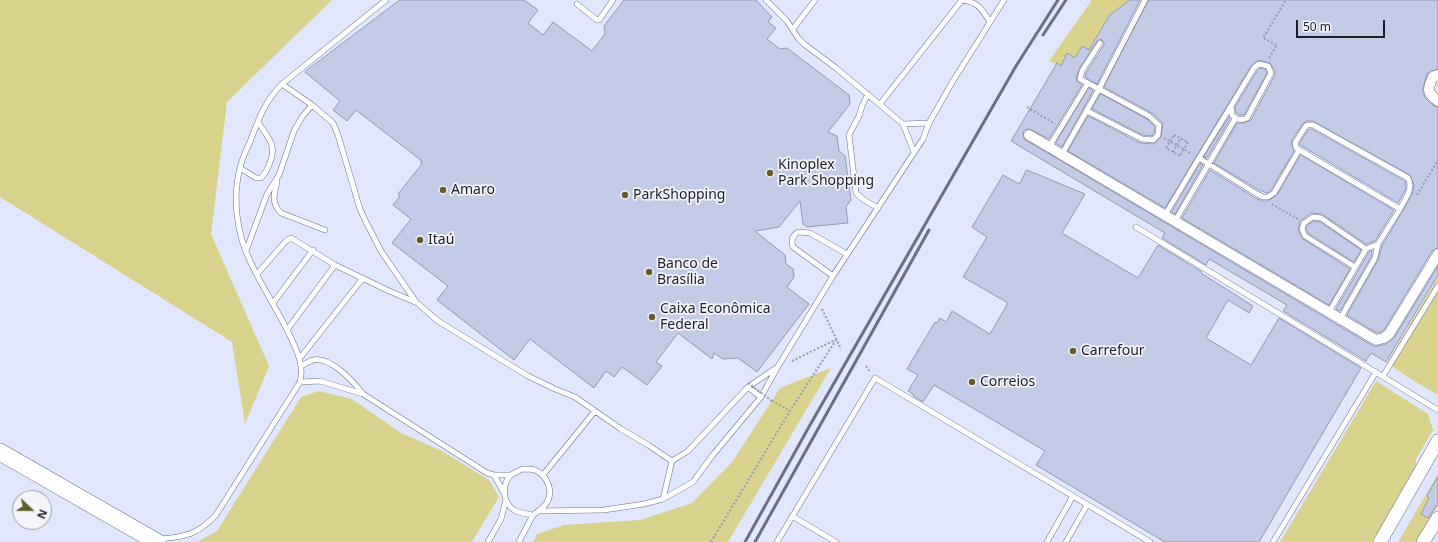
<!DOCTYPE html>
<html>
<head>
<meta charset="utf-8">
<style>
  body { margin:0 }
  #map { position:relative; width:1438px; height:542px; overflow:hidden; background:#e1e7ff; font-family:"Noto Sans",sans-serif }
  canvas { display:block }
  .north { position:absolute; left:12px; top:490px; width:40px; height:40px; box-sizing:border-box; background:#f4f5fb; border:1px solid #9d9fa7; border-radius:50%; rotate:112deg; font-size:11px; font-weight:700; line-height:16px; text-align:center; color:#1b1d28 }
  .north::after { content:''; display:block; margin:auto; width:14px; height:18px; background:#625d29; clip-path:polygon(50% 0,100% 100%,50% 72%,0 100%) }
  .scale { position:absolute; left:1296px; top:20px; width:89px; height:18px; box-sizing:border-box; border:2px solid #1b1d28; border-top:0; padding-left:5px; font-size:12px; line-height:14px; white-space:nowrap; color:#1b1d28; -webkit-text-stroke:3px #f4f5fb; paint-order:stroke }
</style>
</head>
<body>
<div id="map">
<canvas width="1438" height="542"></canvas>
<div class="north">N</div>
<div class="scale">50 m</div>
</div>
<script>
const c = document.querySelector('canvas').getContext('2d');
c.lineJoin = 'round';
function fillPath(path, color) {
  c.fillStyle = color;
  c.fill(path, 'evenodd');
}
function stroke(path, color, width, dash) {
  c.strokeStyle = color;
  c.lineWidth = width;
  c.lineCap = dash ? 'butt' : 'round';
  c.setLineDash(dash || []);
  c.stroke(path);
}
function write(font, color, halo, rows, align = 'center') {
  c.font = font + ' "Noto Sans",sans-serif';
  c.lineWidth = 3.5;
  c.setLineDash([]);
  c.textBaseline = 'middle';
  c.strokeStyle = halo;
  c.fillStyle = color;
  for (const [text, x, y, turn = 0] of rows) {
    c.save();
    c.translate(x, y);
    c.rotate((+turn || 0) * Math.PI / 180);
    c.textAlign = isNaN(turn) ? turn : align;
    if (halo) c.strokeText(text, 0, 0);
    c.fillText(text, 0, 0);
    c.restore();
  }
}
fillPath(new Path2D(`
  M0,0H332L227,102L211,234L269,366L245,424L232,342L0,197Z
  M1092,0H1133L1109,19L1089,52L1075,61L1061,66L1049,61Z
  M1438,277V395L1409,378L1387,363Z
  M831,368L728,542H533L537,534L564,525L640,520L692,503L733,461L780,388Z
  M1376,381L1428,414L1433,430L1416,459V473L1374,542H1280Z
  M319,391L352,399L401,433L442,451L489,480L499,497L472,542H197L217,531L301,397Z
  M1438,474V506L1416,542H1398Z`), '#d9d28d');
const building = new Path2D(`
  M400,0H524L538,10L528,23L543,35L553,22L592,51L605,34L604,26L624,0H756L772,17L768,22L776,28L767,39L780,49L787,48L849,95L850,104L828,132L837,136L839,151L845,156L851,200L846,207L848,223L807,227L803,224L800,201L779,227L755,231L785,255L786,264L793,269L794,277L787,287L809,304L757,372L738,358L723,359L714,353L712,359L678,333L656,362L662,366L647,385L622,367L614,377L606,371L594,388L530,339L514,360L437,300L448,286L392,243L411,219L393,205L400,196L398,194L422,164L420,162L422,161L356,110L347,121L333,110L340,101L305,72Z
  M1130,0H1140L1097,84L1085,77L1086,73L1104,45V42L1101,39L1097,41L1079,69L1076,80L1082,85L1049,139L1029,129L1025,130L1023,132L1024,139L1373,346H1378L1386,344L1394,338L1438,266V275L1386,362L1371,353L1366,361L1283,311L1287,305L1209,259L1206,265L1162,238L1165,233L1011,141L1057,63L1061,66L1067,53L1075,58L1082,46L1089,50L1109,16Z
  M1149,0H1438V69L1431,71L1427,74L1423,88V93L1426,99L1434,106L1438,107V248L1432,251L1384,330L1381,332L1377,333L1347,315L1378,260L1382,246L1412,195L1414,185L1410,175L1313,121H1306L1302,125L1291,141L1294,151L1271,190L1267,193L1259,190L1214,163L1237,123H1244L1251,120L1275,75V71L1270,63L1258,60L1251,66L1165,208L1068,151L1088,116L1140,143L1154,144L1161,137L1163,123L1152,113L1104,87Z
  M1260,68L1265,69L1267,73L1244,115H1239L1236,113L1235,107L1257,71Z
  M1089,88L1093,91L1062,147L1056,143Z
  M1101,94L1147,119L1155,127L1154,133L1152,136L1143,135L1092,109Z
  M1229,117L1230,119L1207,158L1204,157Z
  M1312,129L1405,181L1406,189L1398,203L1300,145L1299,144L1308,130Z
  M1301,155L1394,210L1375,241L1366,244L1322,214L1311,213L1300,221L1298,230L1303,239L1350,269L1329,305L1182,218L1210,170L1255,198L1262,201H1268L1277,195Z
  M1200,164L1203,165L1175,214L1172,212Z
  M1027,170L1085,194L1062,233L1138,278L1158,245L1202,272L1201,273L1253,306L1249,313L1228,300L1206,338L1251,365L1279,318L1361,368L1259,542H1165L1036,465L1045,451L934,385L923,402L913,396L914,395L908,391L918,375L907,369L935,322L937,323L940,318L946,322L952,311L990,334L1008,303L963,277L987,237L972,227L1003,175L1019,184Z
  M1314,221L1320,222L1361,250L1354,262L1308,233L1306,229L1307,226Z
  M1372,251L1371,257L1340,311L1336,309L1369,252Z
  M1438,477V503L1428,518L1421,514L1429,498L1427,496Z`);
fillPath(building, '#c2cae6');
stroke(building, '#9299b4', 1);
const service = new Path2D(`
  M766,0L787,21L798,38L804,44L836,68L903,124L914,152
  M962,0C978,2 982,9 990,22
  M577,4L597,20H599L613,0
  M793,29L815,0
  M1259,64L1268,66L1271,73L1247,118C1241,121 1237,120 1232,115L1231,106L1254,68Z
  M282,84L312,105L333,123L338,135L360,209L366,222L381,251L416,302L438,321L528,376L555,389L575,397L621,429L648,445L672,461
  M868,94L862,106L859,116L849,135L856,193L864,200L878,208
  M880,104L962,0
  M1087,111L1142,139L1153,140L1158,135L1159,125L1149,116L1099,89L1145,0
  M903,124L929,123
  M1307,125H1313L1408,178C1414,188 1405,199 1400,209L1296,148L1295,143L1305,127Z
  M1049,147L1088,83
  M1062,154L1099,89L1080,79L1082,71L1100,43
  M1199,158L1231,106
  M240,168L256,178H261C265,174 267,170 269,165C278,145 268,138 258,122
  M277,182C274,194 271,203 281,213L325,230
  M1165,215L1199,158L1257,194L1263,197H1268L1274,193L1299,150
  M1175,221L1235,119
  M1136,227L1438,410
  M246,251L267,194L279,175L294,131L302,117L312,105
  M1355,267L1305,236L1302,229L1304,223L1313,217L1321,218L1366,249
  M257,274L286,241L291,238L335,265L387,290L415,302
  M833,276L793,247C791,240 792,236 798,232L810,233L847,254
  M273,303L313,250
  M1329,312L1366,249L1378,244
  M1340,319L1375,258L1378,244L1400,209
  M287,330L335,265
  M300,358L363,278
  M301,366C305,364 309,361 313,360C330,356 353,381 363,394L487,473L494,475H511
  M1383,376L1438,286
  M300,382L320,381L363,394
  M748,387L761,397
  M522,469C526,469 531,469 535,470C548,476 555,493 545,505C542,509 537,512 533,515C527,514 519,513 514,510C503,503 501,485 511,475C514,473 519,471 522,469Z
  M494,475L504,493
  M543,475L595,411
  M663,499L672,461L688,451L748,387L776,368
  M538,511L604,510L644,504L663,499L693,482L712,456L761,397L777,368L833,276L923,139L929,123L953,81L1004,0
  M792,516L836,542
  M159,539C185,537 197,535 216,515L300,382C304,366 298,353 291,338C279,312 263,289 251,263C237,235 232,199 240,168C242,159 246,150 250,142C258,120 265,101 282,84L386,0
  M488,542L501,519L506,500
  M519,542L533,515
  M777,542L875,378L1150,542
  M1047,542L1073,496
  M1066,542L1087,505
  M1273,542L1376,372`);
const minor = new Path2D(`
  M1438,75L1433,77C1427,89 1427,93 1438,101
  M1029,135L1376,340L1384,338L1389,334L1438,254`);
const tertiary = new Path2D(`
  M1380,542L1438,441
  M1423,542L1438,518`);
const trunk = new Path2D(`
  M0,452L157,542`);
stroke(service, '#686e87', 6);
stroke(minor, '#686e87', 11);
stroke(tertiary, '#686e87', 14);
stroke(trunk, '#686e87', 18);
stroke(new Path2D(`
  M1269,58L1277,45L1263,38L1286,0
  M1027,107L1055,124
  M1174,135L1188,142L1180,156L1166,148Z
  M1164,138L1192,154
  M1173,152L1181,138
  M1417,195L1438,160
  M1272,204L1298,219
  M822,309L841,349
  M792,361L835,340
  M866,366L870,372
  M772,401L790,411
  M711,542L790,411L836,340`), '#969bae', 2, [2, 2]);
stroke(service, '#fff', 5);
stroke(minor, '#fff', 10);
stroke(tertiary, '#fff', 13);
stroke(trunk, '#fff', 17);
stroke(new Path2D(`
  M1043,35L1066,0
  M745,542L810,425L1016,66L1058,0
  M755,542L929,230`), '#6c7080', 3);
stroke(new Path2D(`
  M748,383L772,401`), '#969bae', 2, [2, 2]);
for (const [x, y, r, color] of [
  [770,173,4,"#625d29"],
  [443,190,4,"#625d29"],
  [625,195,4,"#625d29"],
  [420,240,4,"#625d29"],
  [649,272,4,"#625d29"],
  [652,317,4,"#625d29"],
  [1073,351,4,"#625d29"],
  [972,382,4,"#625d29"]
]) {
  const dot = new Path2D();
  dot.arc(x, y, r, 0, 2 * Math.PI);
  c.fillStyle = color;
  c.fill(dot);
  stroke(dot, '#f4f5fb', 1.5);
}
write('14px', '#1b1d28', '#f4f5fb', [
  ["Kinoplex",778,165],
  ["Park Shopping",778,181],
  ["Amaro",451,190],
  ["ParkShopping",633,195],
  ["Itaú",428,240],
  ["Banco de",657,264],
  ["Brasília",657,280],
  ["Caixa Econômica",660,309],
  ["Federal",660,325],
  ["Carrefour",1081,351],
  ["Correios",980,382]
], 'left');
</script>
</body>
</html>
